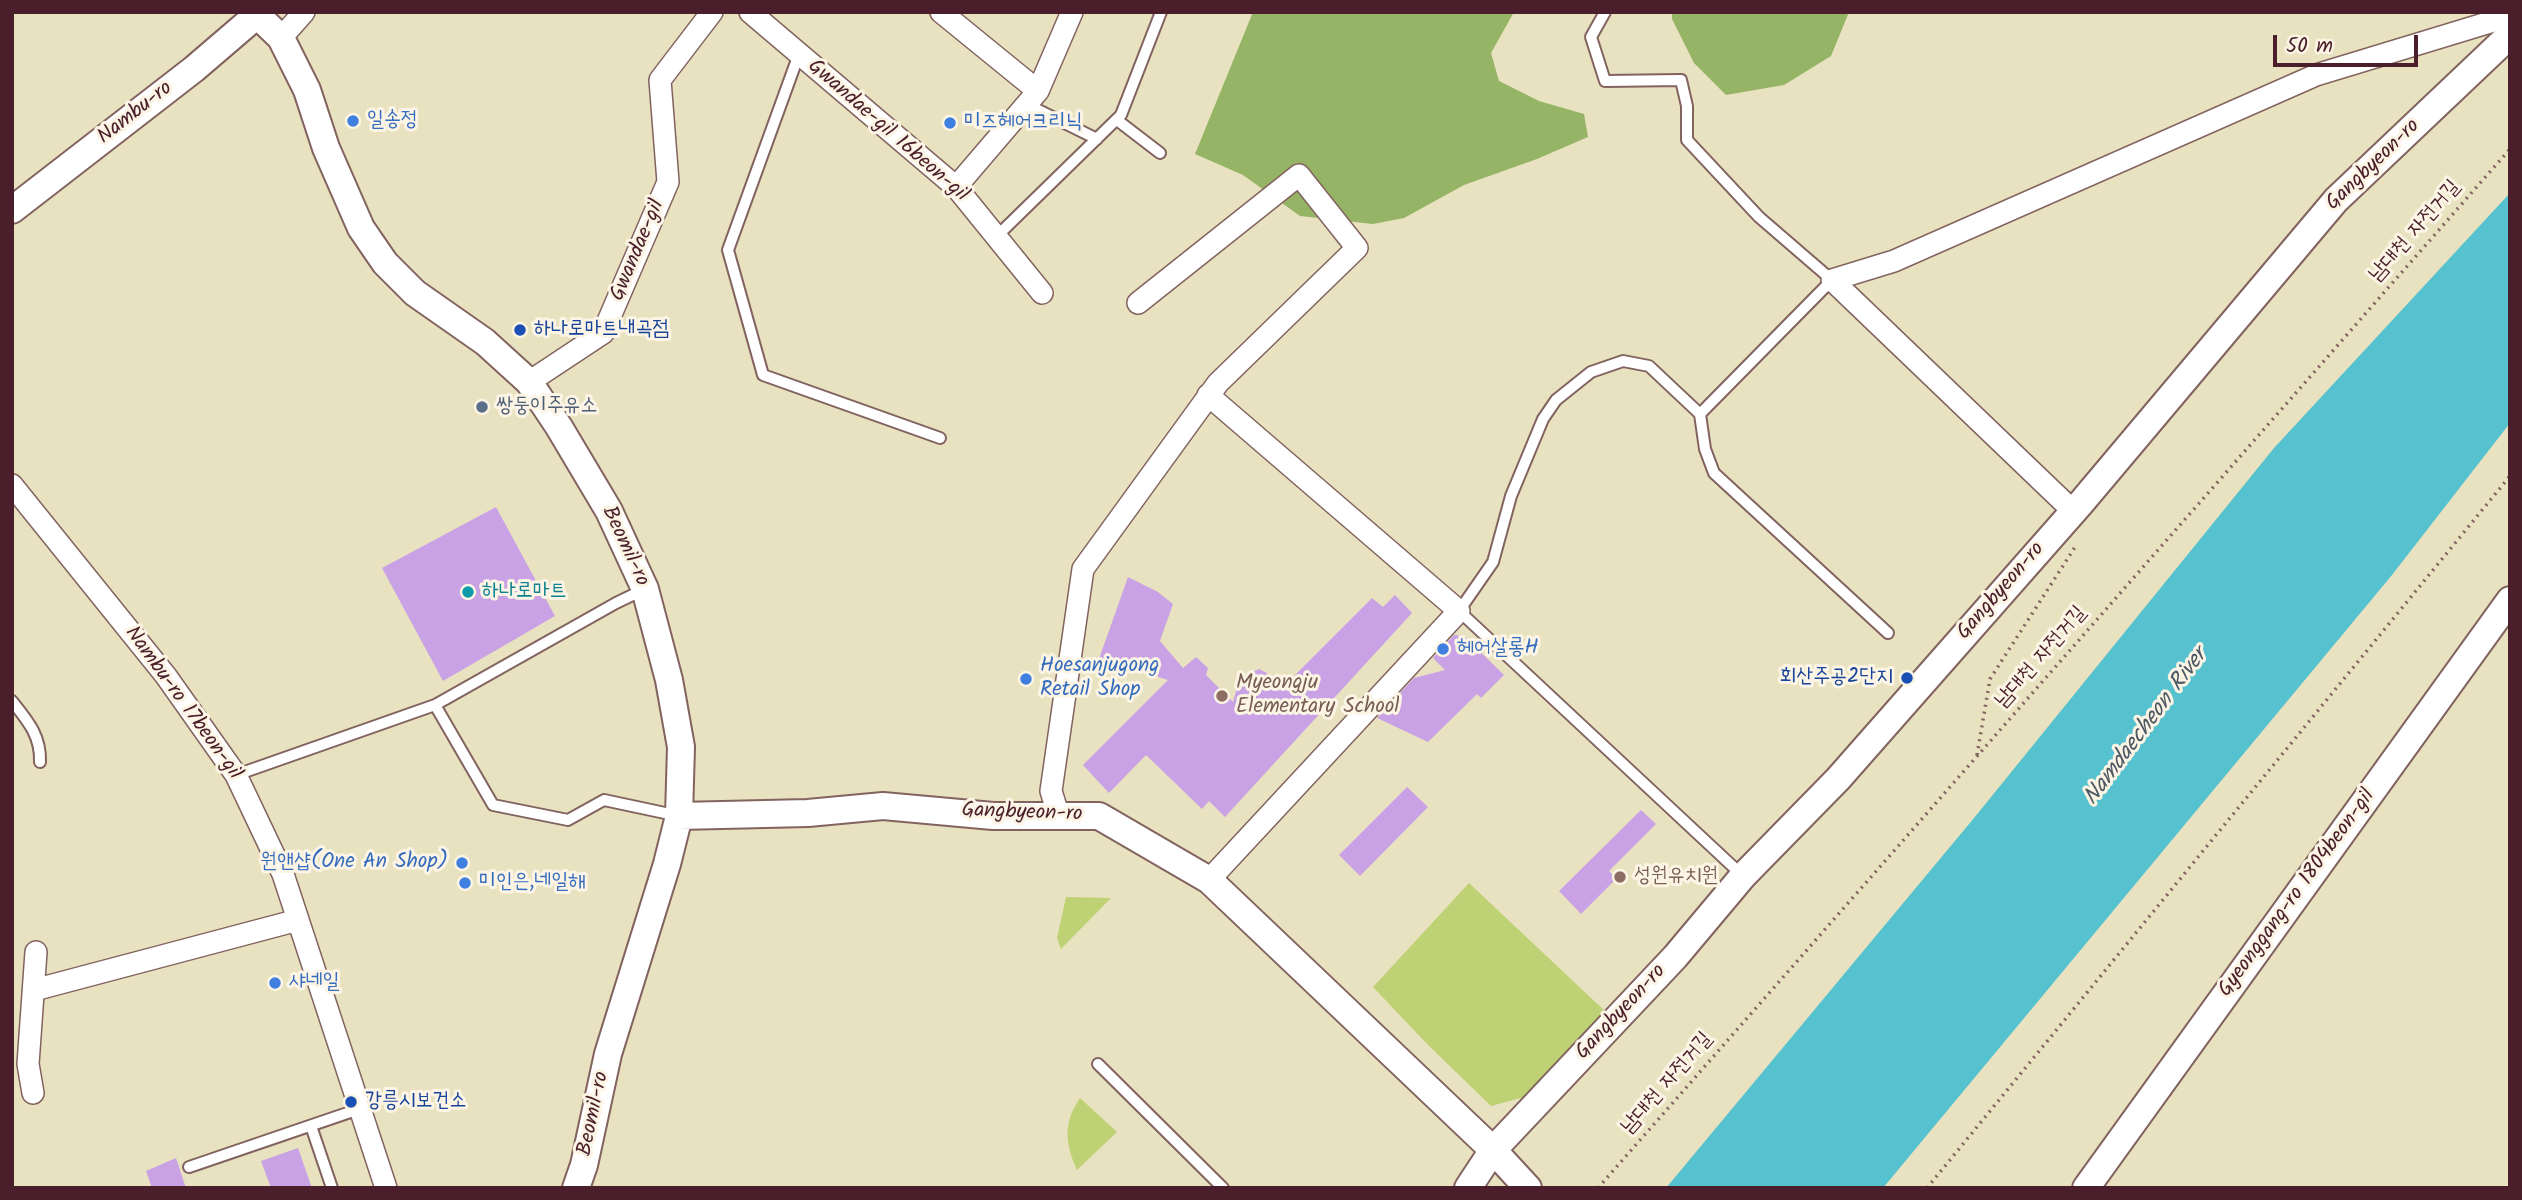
<!DOCTYPE html>
<html>
<head>
<meta charset="utf-8">
<style>
  body { margin:0 }
  #map { position:relative; width:2522px; height:1200px; overflow:hidden; background:#e9e2c0; font-family:Kalam,sans-serif }
  canvas { display:block }
  .frame { position:absolute; inset:0; border:14px solid #4a1f2b; pointer-events:none }
  .scale { position:absolute; left:2273px; top:35px; width:145px; height:32px; box-sizing:border-box; border:4px solid #4a1f2b; border-top:0; padding-left:9px; font-size:21px; line-height:24px; white-space:nowrap; color:#4a1f2b; -webkit-text-stroke:5px #fcf5e5; paint-order:stroke }
</style>
</head>
<body>
<div id="map">
<canvas width="2522" height="1200"></canvas>
<div class="frame"></div>
<div class="scale">50 m</div>
</div>
<script>
const c = document.querySelector('canvas').getContext('2d');
c.lineJoin = 'round';
function fillPath(path, color) {
  c.fillStyle = color;
  c.fill(path, 'evenodd');
}
function stroke(path, color, width, dash) {
  c.strokeStyle = color;
  c.lineWidth = width;
  c.lineCap = dash ? 'butt' : 'round';
  c.setLineDash(dash || []);
  c.stroke(path);
}
function write(font, color, halo, rows, align = 'center') {
  c.font = font + ' Kalam,"Poor Story",sans-serif';
  c.lineWidth = 6;
  c.setLineDash([]);
  c.textBaseline = 'middle';
  c.strokeStyle = halo;
  c.fillStyle = color;
  for (const [text, x, y, turn = 0] of rows) {
    c.save();
    c.translate(x, y);
    c.rotate((+turn || 0) * Math.PI / 180);
    c.textAlign = isNaN(turn) ? turn : align;
    if (halo) c.strokeText(text, 0, 0);
    c.fillText(text, 0, 0);
    c.restore();
  }
}
fillPath(new Path2D(`
  M1469,883L1607,1013L1532,1095L1491,1106L1428,1045L1373,987Z
  M1066,897L1111,898L1061,949L1057,938Z
  M1080,1098L1117,1132L1077,1170C1065,1143 1063,1123 1080,1098Z`), '#bed275');
fillPath(new Path2D(`
  M1253,12H1514L1491,53L1499,81L1539,101L1584,114L1588,137L1537,159L1464,185L1404,218L1373,224L1300,216L1243,175L1195,154Z
  M1672,12H1849L1831,56L1784,85L1726,95L1694,63L1672,19Z`), '#96b466');
fillPath(new Path2D(`
  M2510,193V423L2392,575L1883,1188H1666L1974,818L2274,448Z`), '#56c2cf');
fillPath(new Path2D(`
  M496,507L555,616L443,681L382,568Z
  M1128,577L1158,592L1173,604L1160,641L1183,668L1196,657L1208,668L1206,675L1233,702L1240,678L1259,669L1272,676L1279,691L1372,598L1383,607L1395,595L1412,613L1225,817L1209,801L1202,809L1146,755L1109,793L1083,765L1168,680L1099,659Z
  M1454,635L1464,636L1504,675L1481,698L1477,694L1428,742L1377,718L1414,678L1445,670L1433,658Z
  M1407,787L1428,807L1360,876L1339,855Z
  M1641,810L1656,824L1609,871L1616,879L1581,914L1559,891Z
  M298,1148L312,1188H271L261,1161Z
  M176,1158L186,1188H152L146,1171Z`), '#c8a2e5');
const service = new Path2D(`
  M1605,12L1591,37L1605,81L1681,80L1687,106V140L1759,217L1832,280L1700,414
  M799,54L728,250L763,375L940,438
  M1026,104L1097,139
  M1117,120L1160,153
  M996,237L1121,115L1161,12
  M12,701C28,721 41,736 40,762
  M435,705L616,603L645,589
  M236,775L435,705L493,805L568,820L604,800L679,816
  M1743,876L1459,611L1493,562L1511,496L1543,419L1556,400L1591,372L1623,361L1649,366L1700,414L1705,449L1714,473L1888,633
  M1098,1064L1223,1188
  M311,1126L332,1188
  M189,1167L359,1109`);
const minor = new Path2D(`
  M750,12L956,187L1042,293
  M941,12L1038,91
  M281,38L304,12
  M956,187L1038,91L1072,12
  M529,382L603,333L668,182L660,80L712,12
  M1208,395L1459,611L1209,880
  M12,485L166,676L236,775L283,874L386,1188
  M2073,511L1832,280L1894,261L2316,75L2510,16
  M1059,817L1051,791L1083,569L1218,383L1357,248L1299,175L1138,303
  M34,990L298,920
  M33,1093L28,1064L36,952`);
const tertiary = new Path2D(`
  M254,12L281,38L307,90L326,148L361,228L385,263L415,293L485,342L529,382L559,427L609,511L645,589L669,680L681,747L679,816L667,864L608,1054L584,1165L576,1188
  M12,210L194,69L257,15
  M679,816L808,813L883,806L993,816H1099L1209,880L1493,1150L1528,1188
  M1468,1188L1493,1150L1675,957L1743,876L1838,779L2081,503L2336,200L2510,35
  M2086,1188L2510,600`);
stroke(service, '#82635f', 14);
stroke(minor, '#82635f', 24);
stroke(tertiary, '#82635f', 30);
stroke(new Path2D(`
  M1977,755L1990,679L2077,544
  M1598,1188L2510,149
  M1927,1188L2510,476`), '#82635f', 3.5, [2, 5]);
stroke(service, '#fff', 10);
stroke(minor, '#fff', 21);
stroke(tertiary, '#fff', 26);
for (const [x, y, r, color] of [
  [353,121,7,"#3f7fe0"],
  [950,123,7,"#3f7fe0"],
  [520,330,7,"#1a4fb4"],
  [482,407,7,"#5c6f8a"],
  [468,592,7,"#0f9aa8"],
  [1443,649,7,"#3f7fe0"],
  [1907,678,7,"#1a4fb4"],
  [1026,679,7,"#3f7fe0"],
  [1222,696,7,"#8d6e63"],
  [462,863,7,"#3f7fe0"],
  [1620,877,7,"#8d6e63"],
  [465,883,7,"#3f7fe0"],
  [275,983,7,"#3f7fe0"],
  [351,1102,7,"#1a4fb4"]
]) {
  const dot = new Path2D();
  dot.arc(x, y, r, 0, 2 * Math.PI);
  c.fillStyle = color;
  c.fill(dot);
  stroke(dot, '#fcf5e5', 2.5);
}
write('21px', '#4a1f2b', '#fcf5e5', [
  ["Nambu-ro",136,114,-38],
  ["Gwandae-gil 16beon-gil",887,132,41],
  ["Gangbyeon-ro",2374,166,-44],
  ["남대천 자전거길",2416,232,-49],
  ["Gwandae-gil",639,251,-67],
  ["Beomil-ro",624,547,65],
  ["Gangbyeon-ro",2002,592,-49],
  ["남대천 자전거길",2042,658,-49],
  ["Nambu-ro 17beon-gil",182,704,54],
  ["Gangbyeon-ro",1022,814,2],
  ["Gyeonggang-ro 1804beon-gil",2298,894,-54],
  ["Gangbyeon-ro",1622,1013,-47],
  ["남대천 자전거길",1668,1084,-49],
  ["Beomil-ro",595,1114,-78]
]);
write('21px', '#366cbe', '#fcf5e5', [
  ["일송정",367,121],
  ["미즈헤어크리닉",964,123],
  ["헤어살롱H",1457,649],
  ["Hoesanjugong",1040,667],
  ["Retail Shop",1040,691],
  ["원앤샵(One An Shop)",448,863,"right"],
  ["미인은,네일해",479,883],
  ["샤네일",289,983]
], 'left');
write('21px', '#164399', '#fcf5e5', [
  ["하나로마트내곡점",534,330],
  ["회산주공2단지",1893,678,"right"],
  ["강릉시보건소",365,1102]
], 'left');
write('21px', '#4e5e75', '#fcf5e5', [
  ["쌍둥이주유소",496,407]
], 'left');
write('21px', '#0d838f', '#fcf5e5', [
  ["하나로마트",482,592]
], 'left');
write('21px', '#785e54', '#fcf5e5', [
  ["Myeongju",1236,684],
  ["Elementary School",1236,708],
  ["성원유치원",1634,877]
], 'left');
write('italic 23px', '#4e5864', '#fcf5e5', [
  ["Namdaecheon River",2147,728,-53]
]);
</script>
</body>
</html>
